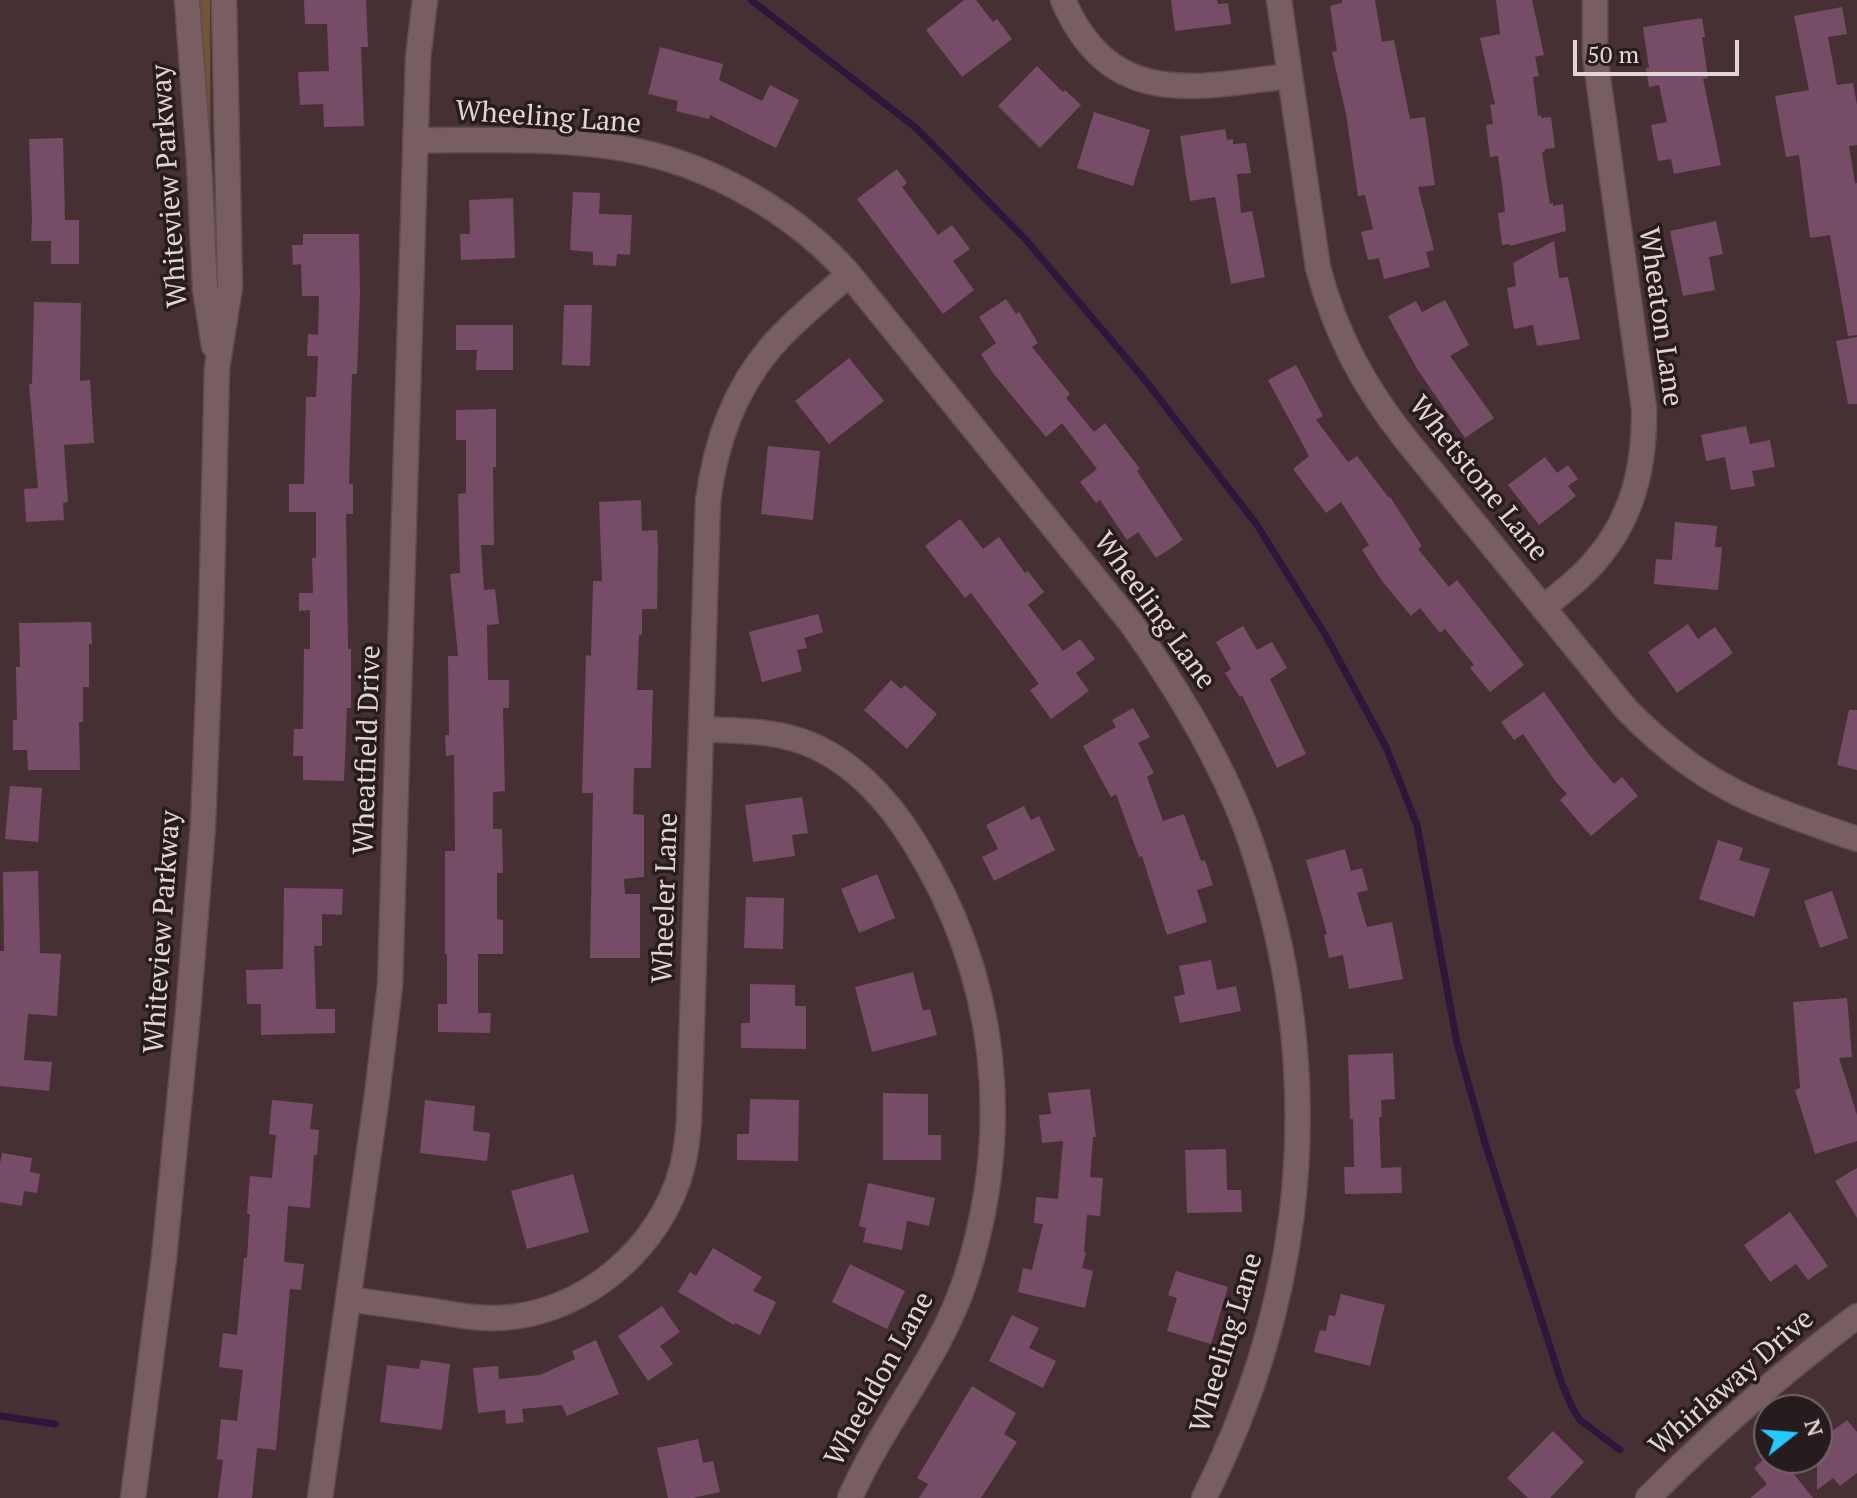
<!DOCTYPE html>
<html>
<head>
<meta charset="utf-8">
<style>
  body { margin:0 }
  #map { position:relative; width:1857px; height:1498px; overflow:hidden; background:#473033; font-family:"PT Serif",serif }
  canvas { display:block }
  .north { position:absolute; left:1753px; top:1394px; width:80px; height:80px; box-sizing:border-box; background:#261b1d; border:2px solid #716566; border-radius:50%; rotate:73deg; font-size:22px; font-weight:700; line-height:32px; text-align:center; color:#e2d3d4 }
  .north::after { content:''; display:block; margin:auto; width:28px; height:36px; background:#25c9fe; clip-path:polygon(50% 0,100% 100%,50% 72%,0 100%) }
  .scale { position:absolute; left:1573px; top:40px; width:166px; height:36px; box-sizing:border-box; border:4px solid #e2d3d4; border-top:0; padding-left:10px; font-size:24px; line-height:28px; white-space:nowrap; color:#e2d3d4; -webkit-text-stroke:6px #261b1d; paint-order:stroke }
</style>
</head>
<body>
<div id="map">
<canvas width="1857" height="1498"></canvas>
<div class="north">N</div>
<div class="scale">50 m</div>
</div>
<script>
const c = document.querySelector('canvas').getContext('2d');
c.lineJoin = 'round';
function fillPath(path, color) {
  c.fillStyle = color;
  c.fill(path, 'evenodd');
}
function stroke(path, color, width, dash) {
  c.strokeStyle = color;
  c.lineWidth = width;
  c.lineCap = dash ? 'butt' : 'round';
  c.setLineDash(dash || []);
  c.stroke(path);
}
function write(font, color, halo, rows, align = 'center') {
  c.font = font + ' "PT Serif",serif';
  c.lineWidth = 7;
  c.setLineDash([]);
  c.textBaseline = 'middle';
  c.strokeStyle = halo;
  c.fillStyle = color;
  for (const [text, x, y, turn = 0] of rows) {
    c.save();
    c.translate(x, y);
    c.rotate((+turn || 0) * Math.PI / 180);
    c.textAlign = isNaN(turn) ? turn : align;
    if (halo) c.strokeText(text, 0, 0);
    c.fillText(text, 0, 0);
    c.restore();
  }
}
fillPath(new Path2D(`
  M193,0H210L211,273Z`), '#725535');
stroke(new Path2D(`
  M751,0L915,127L1026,240L1145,380L1257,525L1326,636L1386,747L1417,825L1457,1043L1485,1143L1562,1384L1572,1407L1580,1420L1620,1450
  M0,1416L55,1424`), '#2d1639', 7);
fillPath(new Path2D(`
  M304,0H366L368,47H361L364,126L324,127L323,104L300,105L298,72L329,71L327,24H305Z
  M964,0H976L993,22L997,19L1012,39L962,77L926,30Z
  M1171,0H1217L1218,4L1228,3L1231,24L1175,31Z
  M1342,0H1375L1382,42L1394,40L1410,119L1425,117L1435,185L1418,187L1434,250L1426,252L1430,267L1384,279L1379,258L1368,260L1361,232L1373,229L1365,195L1358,196L1346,114L1332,52L1337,51L1330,6L1342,3Z
  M1496,0H1532L1544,55L1535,57L1539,76L1533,77L1538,116L1541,115V118L1551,117L1555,148L1545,149V151L1542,152L1547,186L1550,204L1553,203V206L1563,204L1566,231L1510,246V244L1502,245L1498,213L1505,212L1503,192L1498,156L1490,157L1486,125L1493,124L1490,105L1495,104L1480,38L1500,34Z
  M1842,7L1847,34L1828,37L1837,85L1853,83L1857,105V145L1849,146L1855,183H1857V335L1848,336L1830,235L1810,238L1799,155L1786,157L1775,96L1809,90L1794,16Z
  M1702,18L1705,37H1702L1708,78L1703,79L1721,165L1674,174L1671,159L1658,161L1651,125L1667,122L1659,85L1649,87L1646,68H1649L1643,27Z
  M660,47L723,64L719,80L762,101L770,85L799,100L776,148L710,115L709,119L676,111L678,101L648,94Z
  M1037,66L1063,92L1065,90L1081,105L1040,148L998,106Z
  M1094,112L1150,130L1133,186L1077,168Z
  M1225,129L1227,140L1233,139V144L1246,143L1251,173L1237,174L1241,213L1252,211L1265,277L1231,284L1215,197L1190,201L1180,136Z
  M63,138L65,220H79V264H51V241H31L32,219L29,139Z
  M897,169L907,183L902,187L938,235L952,225L970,249L953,261L974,290L943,314L857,199Z
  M573,192L600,193L599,214L632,215L630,255L617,254L616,266L593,265V252L570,250Z
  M513,198L515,258L461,260L460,234H470L469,200Z
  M1716,221L1723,254L1709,257L1715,290L1683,296L1670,231Z
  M303,234H359L360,295L357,374H352L349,484H353V514H346L348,649H351V708H347L344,781L303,780V756H293L294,729H303L304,649H310V610L299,611V593H313L312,558H316V512H289V484H304L306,397H316L318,356H307L308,334L318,335L319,296H302L301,264L293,265L292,245H303Z
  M1554,241L1559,278L1568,277L1580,339L1537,346L1533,325L1514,329L1507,288L1516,286L1513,263Z
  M1006,299L1016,314L1019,312L1038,343L1032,347L1070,394L1066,398L1094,432L1105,423L1140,469L1137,471L1183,540L1156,558L1138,532L1127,540L1100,500L1096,503L1080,482L1097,469L1062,423L1046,437L993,373L981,354L996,343L979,317Z
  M1445,300L1469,345L1450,356L1494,418L1465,438L1417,369L1388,316L1416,301L1422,312Z
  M34,302L81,303L80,381L90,380L94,443L64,445L68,502L63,503L64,520L26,522L24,489L38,488L29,384H32Z
  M564,305H592L590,366L562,365Z
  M456,325H513V370H476L477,350H456Z
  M1857,337V404H1848L1836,341Z
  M849,358L884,401L829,444L795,401Z
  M1296,365L1323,416L1316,420L1348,462L1357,456L1389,498L1390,497L1422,546L1418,549L1449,587L1457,580L1524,665L1490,692L1470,668L1474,665L1445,629L1440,633L1420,608L1411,616L1382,581L1362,550L1369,545L1341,502L1326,513L1293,469L1309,456L1268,380Z
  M496,409V467H493L494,545H481L484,590L495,589L499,624L487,625L488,680H509V708H503L505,791L493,792V829H502L503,873H497V919L503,920V954H478V1013H491L490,1033L438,1032V1004H447V954H445V851H455L454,755L446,756L445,735H449L448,656H458L450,574L460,573L458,494L466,493V440H456V410Z
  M1746,426L1750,444L1770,440L1775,467L1752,471L1755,486L1731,490L1725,457L1706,461L1701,435Z
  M768,446L820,451L813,520L761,514Z
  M1545,457L1557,473L1568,465L1578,479L1568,486L1576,496L1539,525L1508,485Z
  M641,500L642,531L657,530L658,549L657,609H642V635H639L637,690H653L651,768H634L633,814L644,815V877L624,879L625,894H640V958H590L593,793H582L586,655L591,656L593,581H602L599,502Z
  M960,519L983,549L999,537L1025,573L1028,571L1044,592L1028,605L1063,651L1080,639L1095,659L1076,673L1089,691L1051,719L1030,690L1039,684L971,593L965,598L925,546Z
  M1675,522L1717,526L1715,547H1722L1718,590L1654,584L1656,559L1672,560Z
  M818,614L823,632L804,638L807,648L797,650L802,671L762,682L749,632Z
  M91,622L92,644H89V687H83V722H79L80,770H28L27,750H13V720H17L16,667H20L19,623Z
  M1688,624L1698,639L1715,627L1733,653L1677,693L1648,652Z
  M1243,626L1257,650L1272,642L1287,668L1270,679L1306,754L1277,768L1242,695L1240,697L1225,673L1231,669L1216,642Z
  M891,680L901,689L905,685L937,714L907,749L864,710Z
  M1544,692L1590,756L1614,784L1622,777L1638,796L1591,836L1560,800L1567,794L1556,782L1523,734L1514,740L1501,722Z
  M1133,708L1150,737L1138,743L1154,773L1147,777L1163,821L1184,814L1201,861L1205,860L1213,885L1197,890L1207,922L1167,935L1142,856L1139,857L1116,794L1111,797L1083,746L1116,727L1112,720Z
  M1849,710H1857V770L1837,765Z
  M10,786L42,788L38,842L5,839Z
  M802,797L808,833L792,835L795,856L753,862L745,805Z
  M1024,806L1031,820L1039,816L1055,850L994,881L982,857L998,849L986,825Z
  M1718,840L1743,848L1739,860L1770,869L1754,917L1699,899Z
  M1345,849L1351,871L1362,868L1368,890L1357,893L1367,927L1392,922L1403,979L1349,989L1343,955L1329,958L1324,935L1327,934L1306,860Z
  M38,871L40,953L61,954L57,1016L28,1014L24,1060L52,1062L49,1091L0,1086V951H4L3,872Z
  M877,874L895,918L859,933L841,889Z
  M284,888L343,889L342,915L322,914V946H314L316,1009H335V1033L261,1035V1004H247L246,970L283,969Z
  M1832,891L1848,938L1820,948L1804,901Z
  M746,897L784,898L783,949L744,948Z
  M1211,960L1217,990L1236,986L1241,1011L1180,1023L1174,997L1185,994L1179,966Z
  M913,972L923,1011L930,1009L937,1035L872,1052L855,987Z
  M750,984L795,985V1006H806V1049L741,1048V1023H750Z
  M1847,998L1852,1057L1839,1058L1857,1115V1141L1815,1154L1795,1090L1800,1088L1793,1002Z
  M1393,1053L1395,1099L1381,1100L1382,1117H1379L1381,1168L1401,1167L1402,1193L1345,1194L1344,1167H1354L1353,1119H1350L1348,1055Z
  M1090,1089L1096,1137H1093L1090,1177L1103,1178L1100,1216L1087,1215L1084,1252H1086L1082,1268L1093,1271L1085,1308L1018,1292L1023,1268L1032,1270L1043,1224L1034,1223L1036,1197L1058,1199L1063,1141L1042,1143L1039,1115L1051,1114L1048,1093Z
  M883,1093L928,1094V1135H941V1160H883Z
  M750,1099L799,1100L798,1161L737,1160V1134H749Z
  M272,1100L313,1104L310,1129L319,1130L317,1155H314L310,1208L288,1206L284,1262L304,1264L301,1290L290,1289L276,1450L257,1448L252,1498H218L223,1460L217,1459L221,1419L237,1421L243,1370L219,1367L223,1333L237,1335L244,1258H247L250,1214H247L250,1176L272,1178L276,1135L269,1134Z
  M425,1100L475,1106L473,1131L490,1133L487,1161L420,1153Z
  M1226,1149L1227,1190H1241L1242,1212L1187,1213L1185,1150Z
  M2,1153L32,1158L30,1172L40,1174L37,1193L24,1191L22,1206L0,1202V1164Z
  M1857,1168V1218L1835,1181Z
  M573,1174L589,1232L527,1249L511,1191Z
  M868,1183L935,1198L929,1226L907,1221L902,1250L863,1242L866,1228L859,1226Z
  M1790,1212L1828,1266L1808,1280L1796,1264L1770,1282L1744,1245Z
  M713,1248L762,1277L753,1291L776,1302L760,1335L735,1323L734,1325L678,1292L690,1272L696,1276Z
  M850,1264L905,1291L887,1329L832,1302Z
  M1176,1271L1228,1287L1211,1344L1167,1331L1177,1298L1168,1295Z
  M1341,1294L1385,1305L1370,1366L1314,1352L1320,1330L1326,1331L1329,1315L1335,1316Z
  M662,1306L680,1332L660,1346L673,1364L648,1381L618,1336Z
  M1012,1315L1039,1328L1029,1348L1056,1361L1043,1388L989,1361Z
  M596,1340L619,1394L567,1416L562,1405L522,1409L524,1422L506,1424L505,1410L478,1413L473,1368L498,1366L499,1379L540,1375L575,1359L572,1351Z
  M421,1360L450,1364L442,1430L380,1422L387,1365L419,1369Z
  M972,1386L1016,1413L1004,1434L1017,1442L981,1498H919L928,1484L917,1478Z
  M1817,1416L1830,1433L1847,1420L1857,1432V1473L1840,1486L1833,1478L1817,1490Z
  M1553,1431L1584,1462L1550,1498H1528L1507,1478Z
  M698,1439L703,1463L713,1461L720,1492L692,1498H668L657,1448Z
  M1765,1458H1781L1813,1498H1750L1767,1484L1754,1468Z`), '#774c67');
const street = new Path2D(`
  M1063,0C1110,109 1193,88 1290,76
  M1279,0L1318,268C1336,335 1364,387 1407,441L1626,709C1662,746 1704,779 1752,800C1786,815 1822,827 1857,839
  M415,140C489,141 568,136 641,152C718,169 797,215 849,274L1131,623C1172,681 1209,740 1237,806C1253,843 1264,882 1274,921C1322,1120 1296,1316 1204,1498
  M1543,608C1557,596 1572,585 1585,572C1631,526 1645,471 1644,408L1595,56V0
  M702,729C733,731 768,730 798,740C848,756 887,798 914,842C998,976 1014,1128 966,1278C940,1358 883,1422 850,1498
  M348,1299C376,1303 405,1307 433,1311C455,1315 478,1319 500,1318C584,1314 661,1248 682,1168C686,1152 688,1135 689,1119L708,501C715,445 734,390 771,347C794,320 823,298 849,274
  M320,1498L377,1095L390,985L418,58L425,0
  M1648,1498C1713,1432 1783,1372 1857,1316`);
const secondary = new Path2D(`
  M187,0L199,162L205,289L214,346
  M133,1498L164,1258L188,1012L203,826L211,621L217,368L230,287L224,0`);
stroke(street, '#5f4c4f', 27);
stroke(secondary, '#5f4c4f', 27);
stroke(street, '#785e61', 24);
stroke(secondary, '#785e61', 24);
write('28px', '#e2d3d4', '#261b1d', [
  ["Wheeling Lane",548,118,4],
  ["Whiteview Parkway",170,186,-94],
  ["Wheaton Lane",1660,317,82],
  ["Whetstone Lane",1478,479,51],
  ["Wheeling Lane",1154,611,54],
  ["Wheatfield Drive",368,750,-88],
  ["Wheeler Lane",666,898,-88],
  ["Whiteview Parkway",163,932,-86],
  ["Wheeling Lane",1227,1343,-73],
  ["Wheeldon Lane",880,1379,-61],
  ["Whirlaway Drive",1732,1383,-41]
]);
</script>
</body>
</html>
